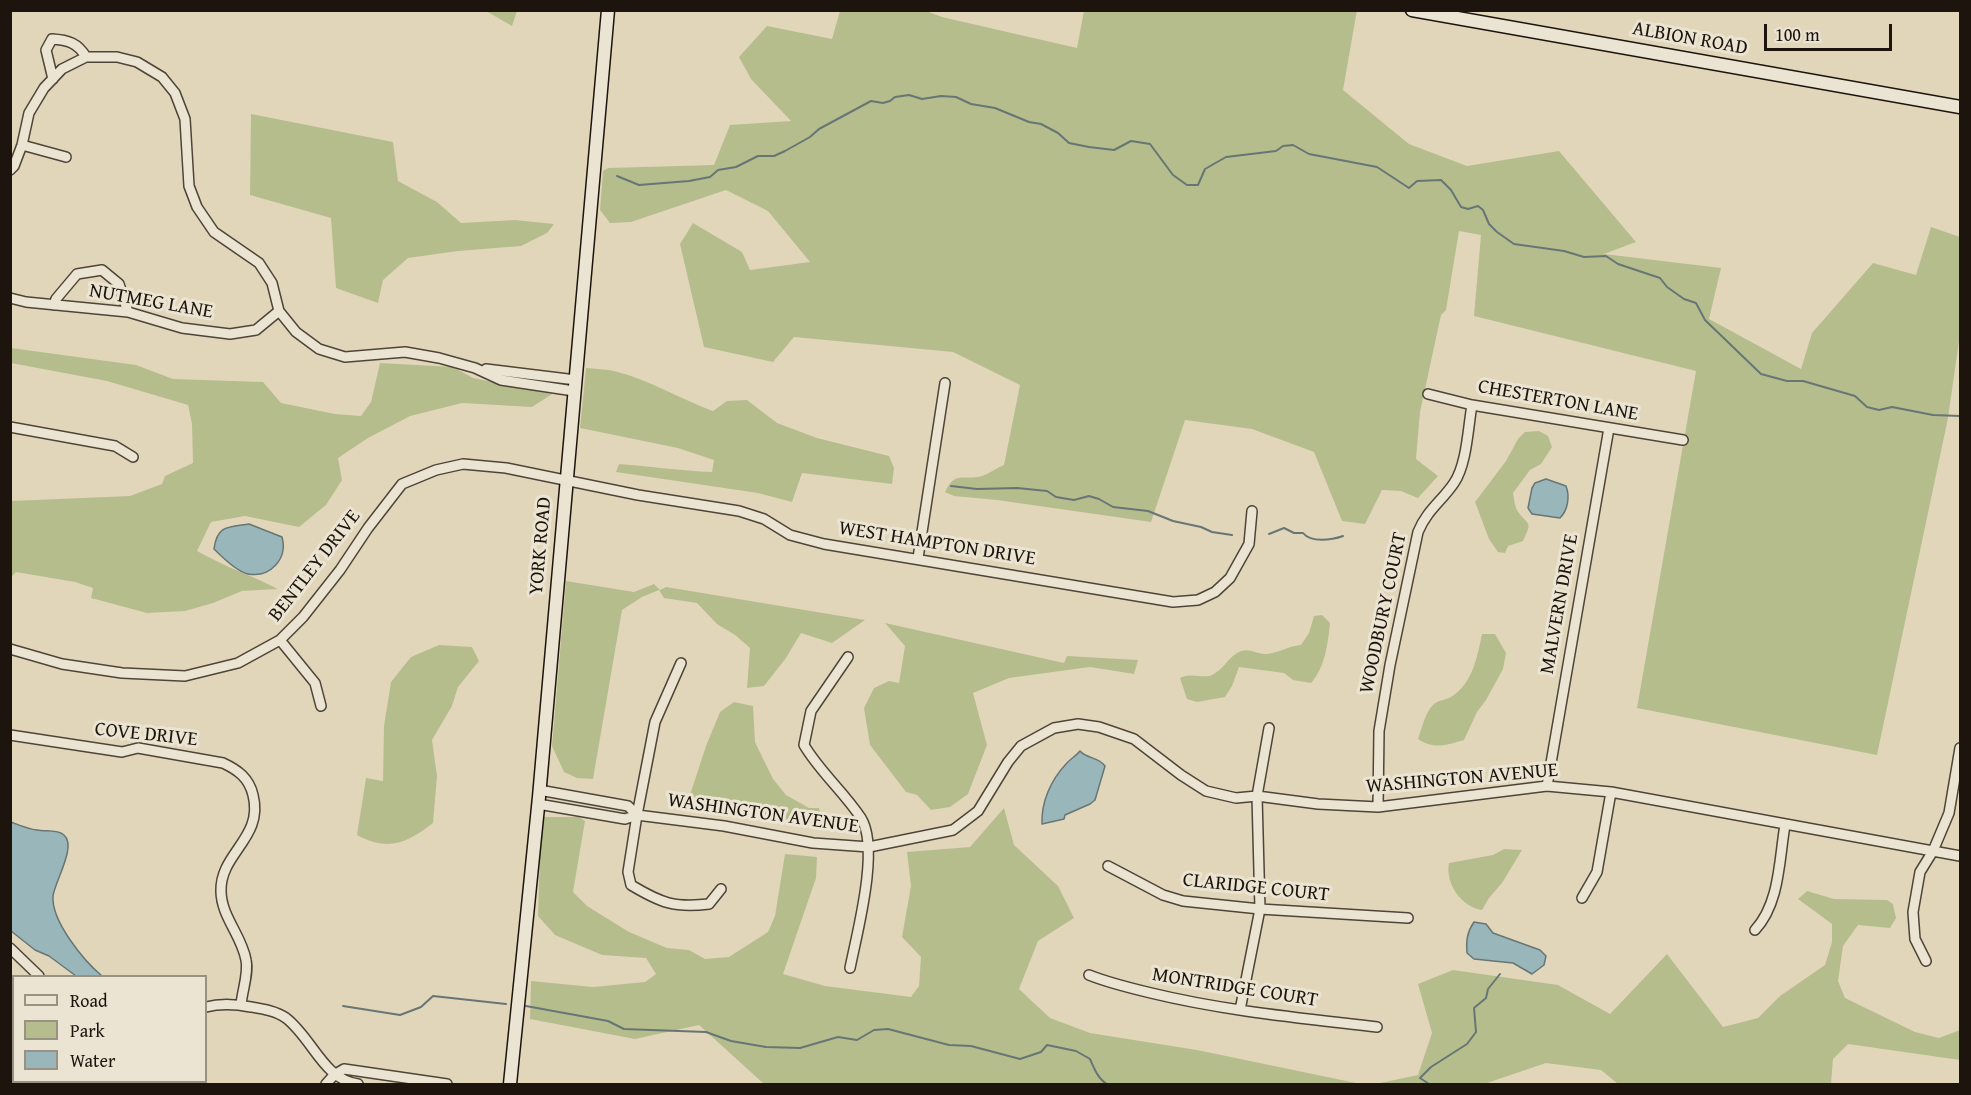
<!DOCTYPE html>
<html>
<head>
<meta charset="utf-8">
<style>
  body { margin:0 }
  #map { position:relative; width:1971px; height:1095px; overflow:hidden; background:#e2d6ba; font-family:"Gentium Book Plus",serif }
  canvas { display:block }
  .frame { position:absolute; inset:0; border:12px solid #1d150d; pointer-events:none }
  .legend { position:absolute; left:12px; top:975px; width:195px; height:108px; box-sizing:border-box; background:#ece4d2; border:2px solid #999183; margin:0; padding:8px 10px; list-style:none; font-size:18px; color:#1d150d }
  .legend li { display:flex; align-items:center; gap:12px; height:30px }
  .legend b { width:30px; border:2px solid #999183 }
  .scale { position:absolute; left:1764px; top:24px; width:128px; height:27px; box-sizing:border-box; border:3px solid #1d150d; border-top:0; padding-left:8px; font-size:18px; line-height:21px; white-space:nowrap; color:#1d150d; -webkit-text-stroke:4px #ece4d2; paint-order:stroke }
</style>
</head>
<body>
<div id="map">
<canvas width="1971" height="1095"></canvas>
<div class="frame"></div>
<ul class="legend">
<li><b style="height:8px;background:#ece4d2"></b>Road</li>
<li><b style="height:16px;background:#b6bd8d"></b>Park</li>
<li><b style="height:16px;background:#99b6bb"></b>Water</li>
</ul>
<div class="scale">100 m</div>
</div>
<script>
const c = document.querySelector('canvas').getContext('2d');
c.lineJoin = 'round';
function fillPath(path, color) {
  c.fillStyle = color;
  c.fill(path, 'evenodd');
}
function stroke(path, color, width, dash) {
  c.strokeStyle = color;
  c.lineWidth = width;
  c.lineCap = dash ? 'butt' : 'round';
  c.setLineDash(dash || []);
  c.stroke(path);
}
function write(font, color, halo, rows, align = 'center') {
  c.font = font + ' "Gentium Book Plus",serif';
  c.lineWidth = 6;
  c.setLineDash([]);
  c.textBaseline = 'middle';
  c.strokeStyle = halo;
  c.fillStyle = color;
  for (const [text, x, y, turn = 0] of rows) {
    c.save();
    c.translate(x, y);
    c.rotate((+turn || 0) * Math.PI / 180);
    c.textAlign = isNaN(turn) ? turn : align;
    if (halo) c.strokeText(text, 0, 0);
    c.fillText(text, 0, 0);
    c.restore();
  }
}
fillPath(new Path2D(`
  M1357,10L1343,90L1409,144L1467,166L1559,151L1636,242L1604,254L1721,268L1709,319L1801,369L1812,333L1873,263L1916,275L1931,227L1960,237V334L1948,418L1877,755L1637,708L1696,371L1474,316L1481,235L1459,231L1446,310L1441,315L1420,412L1416,459L1438,476L1418,498L1401,491L1382,490L1365,524L1342,521L1314,452L1252,429L1185,420L1151,522L997,500L954,496L945,492C955,470 964,481 982,476C990,473 997,468 1004,465L1020,385L953,352L794,337L773,362L704,347L680,244L693,223L742,252L750,270L810,262L768,211L726,190L631,222L610,223L600,210L603,171L608,168L714,165L730,125L791,121L751,79L739,57L767,26L832,39L840,11H926L942,17L1077,48L1084,11Z
  M486,11H517L512,26Z
  M251,114L393,142L398,181L437,202L461,223L515,220L554,224L547,233L521,246L458,251L408,258L383,280L378,303L336,288L331,218L250,195Z
  M11,348L136,365L173,379L263,382L281,403L335,414L361,416L371,402L380,363L453,367L473,378L552,394L532,407L462,403L410,416L368,438L338,458L342,480L326,505L299,527L245,516L211,522L197,551C223,566 251,575 278,589L242,591L213,603L185,611L147,613L91,598L93,588L75,582L16,572L11,577V501L130,496L162,484L165,476L193,463L192,424L188,405L107,381L11,363Z
  M586,368C595,369 605,369 614,371C648,379 680,399 713,411L727,401L747,400L777,423L817,438L889,456L894,468L892,484L802,473L792,502L758,493L616,472L619,464C650,466 681,471 712,472L714,460L678,448L580,428Z
  M1539,431L1548,436L1552,447L1541,464L1530,470L1513,493C1514,499 1515,507 1518,512C1530,527 1532,521 1523,541L1508,546L1505,553L1498,552L1489,539L1475,502L1506,461L1518,439L1525,432Z
  M566,581L634,592L654,584L660,590L666,587L865,620L832,643L801,633L786,658L764,686L747,688L750,648L735,635L717,624L697,603L664,598L659,590L642,597L622,610L593,779L577,778L564,772L552,746Z
  M1322,615L1330,623C1328,643 1325,668 1311,683L1293,680L1284,673L1239,667L1232,686L1225,697L1197,702L1187,699L1180,678C1192,672 1203,679 1212,675C1223,670 1227,659 1237,653C1248,647 1253,653 1264,654C1277,654 1288,646 1301,645L1309,633L1314,616Z
  M885,623L1064,663L1067,656L1138,660L1134,674L1090,667L1009,678L973,693L987,745L968,794L950,807L931,810L917,795L906,792L870,745L864,708L874,688L889,681L899,683L905,646Z
  M1482,634H1495L1506,653L1503,669L1486,700L1477,712L1464,740C1447,745 1434,750 1418,739C1422,728 1425,712 1434,704C1438,700 1446,700 1451,697C1473,683 1477,657 1482,634Z
  M439,645L472,647L479,661L458,687L452,706L432,740L437,776L433,823C407,843 388,852 357,835L366,778L383,781L384,726L391,682L411,657Z
  M734,702L753,706L755,742L773,779L786,795L809,808H819L822,818L819,826L758,814L696,805L689,798L706,746L720,712Z
  M1004,808L1014,845L1058,886L1074,918L1038,941L1019,989L1050,1018L1090,1033L1197,1050L1361,1084H764L699,1025L635,1039L530,1019L531,981L593,987L645,982L656,974L646,958L602,955L555,935L538,916L541,817H579L585,821L573,892L587,906L629,932L667,948L689,950L705,959L729,957L768,932L775,916L785,854L817,857L816,878L783,974L825,986L911,997L919,986L921,957L902,937L911,886L907,852L970,847Z
  M1504,849L1522,850L1502,883L1489,898L1482,910C1461,907 1445,883 1449,863L1493,855Z
  M1807,891L1834,899L1887,900L1893,904L1896,918L1890,928L1858,925L1843,946L1838,981L1845,998L1915,1032L1939,1038L1960,1030V1060L1848,1044L1833,1059L1831,1084H1618L1601,1070L1546,1063L1484,1084H1375L1418,1075L1432,1033L1418,984L1453,970L1558,985L1610,1014L1667,954L1723,1027L1758,1018L1780,996L1825,965L1832,942V924L1798,899Z`), '#b6bd8d');
const water = new Path2D(`
  M1546,479L1566,486C1570,496 1568,510 1560,518L1532,514L1528,508L1532,488L1535,483Z
  M249,524L282,537C288,559 270,578 248,574C238,572 221,556 214,549C217,525 228,527 249,524Z
  M1080,751C1087,759 1099,757 1105,766L1095,800L1090,804L1065,815L1064,819L1042,824C1041,802 1051,780 1066,764C1070,759 1076,756 1080,751Z
  M11,822C19,825 28,829 37,830C45,832 57,829 64,835C77,846 55,881 53,896C51,921 84,961 102,976H76L49,956L35,950L11,931Z
  M1474,922L1486,924L1493,933L1540,950L1546,956L1544,965L1532,974L1513,963L1474,959L1467,953C1466,941 1467,932 1474,922Z`);
fillPath(water, '#99b6bb');
stroke(water, '#677675', 1.5);
stroke(new Path2D(`
  M617,176L639,185L689,181L710,177L718,170L736,167L758,156H774L785,151L810,137L819,129L871,101L883,103L890,101L895,97L909,95L922,99L941,96L956,97L971,104L995,108L1029,122L1041,124L1058,133L1069,143L1089,147L1114,150L1131,141L1150,144L1173,175L1187,185H1198L1205,169L1226,157L1276,151L1283,146L1293,145L1309,154L1377,167L1409,188L1417,181L1441,180L1451,190L1461,207L1468,209L1478,206L1483,210L1489,224L1497,232L1514,244L1564,251L1584,257L1606,256L1618,264L1660,278L1667,287L1684,299L1696,303L1705,320L1761,374L1787,381H1803L1855,396L1867,407L1879,410L1892,407L1933,415L1960,416
  M951,486L977,489L1017,488L1047,491L1056,497L1074,500L1089,496L1099,499L1113,507L1148,511L1173,521L1201,527L1212,532L1232,535
  M1269,534L1284,528L1294,533H1303C1311,543 1332,540 1343,536
  M343,1006L400,1015L421,1007L433,996L506,1004
  M526,1006L608,1021L624,1029L706,1032L731,1041L766,1047L800,1048L838,1037L857,1040L874,1030L888,1029L949,1045L971,1046L1020,1059L1041,1052L1047,1045L1076,1051L1090,1059C1094,1068 1098,1079 1107,1084
  M1429,1084L1420,1078L1431,1067L1467,1044L1476,1032L1474,1008L1486,998L1488,989L1500,974`), '#677675', 2);
const street = new Path2D(`
  M53,79L46,50L52,39C68,40 78,43 86,57
  M22,145L66,157
  M10,170L14,166L22,145L29,113L44,88L62,69L86,57H117L137,62L162,77L175,93L185,119L189,186L197,207L214,232L259,263L272,283L279,311L296,332L319,349L345,357L405,352L439,358L475,368L501,380L574,391
  M10,298L26,302L128,312L182,328L230,334L256,330L279,311
  M54,305L56,299L77,274L102,270L119,284L128,312
  M486,369L576,380
  M1428,394L1472,405L1683,440
  M10,427L115,446L133,457
  M918,558L945,383
  M280,640L315,683L321,706
  M10,649L62,664L122,673L185,676L238,663L280,640L303,617L340,570L368,528L402,484L436,470L463,464L506,468L638,495L739,511L764,519L790,535L824,544L1173,602L1198,600L1215,592L1230,578L1249,544L1252,511
  M848,657L811,711L804,745C820,772 844,792 861,818C880,848 857,933 850,968
  M681,663L655,722L637,815L628,872L631,885C661,903 674,908 709,904L721,889
  M10,735L122,752L138,748L223,763C238,770 249,778 253,795C264,838 220,853 221,891C221,916 242,936 246,960C249,973 242,991 241,1005
  M1547,786L1609,428
  M539,790L628,806L637,815
  M538,804L625,819L637,815L724,826L813,843L869,847L953,830L978,811L1008,762L1021,746L1054,728L1078,724L1099,727L1134,739L1181,775L1206,791L1236,798L1257,796L1318,804L1378,807L1547,786L1611,792L1960,856
  M1378,807L1379,731L1390,665L1418,532C1427,510 1442,501 1454,483C1467,464 1468,427 1472,405
  M1108,866L1163,895L1183,901L1260,909L1408,918
  M1582,898L1597,872L1611,792
  M1755,930C1780,903 1779,860 1785,825
  M10,948L39,976
  M1926,961L1915,939L1913,912L1920,872L1933,851L1949,813L1960,748
  M1089,975C1109,983 1130,988 1151,993C1225,1011 1301,1018 1377,1027
  M206,1007C221,1003 235,1004 251,1007C263,1009 276,1011 286,1018C313,1039 323,1079 358,1084
  M1240,1010L1260,909L1257,796L1269,728
  M10,1066H14
  M116,1082L135,1084
  M326,1084L334,1075L344,1069L447,1084`);
const secondary = new Path2D(`
  M1412,10L1960,107
  M510,1084L539,797L608,10`);
stroke(street, '#4e4538', 12);
stroke(secondary, '#1d150d', 15);
stroke(street, '#ece4d2', 9);
stroke(secondary, '#ece4d2', 12);
write('20px', '#1d150d', '#ece4d2', [
  ["ALBION ROAD",1690,39,10],
  ["NUTMEG LANE",151,302,10],
  ["CHESTERTON LANE",1558,401,10],
  ["WEST HAMPTON DRIVE",937,544,9],
  ["YORK ROAD",541,546,-85],
  ["BENTLEY DRIVE",315,566,-52],
  ["MALVERN DRIVE",1560,604,-80],
  ["WOODBURY COURT",1384,613,-78],
  ["COVE DRIVE",146,735,6],
  ["WASHINGTON AVENUE",1462,779,-5],
  ["WASHINGTON AVENUE",763,814,8],
  ["CLARIDGE COURT",1256,888,6],
  ["MONTRIDGE COURT",1235,988,9]
]);
</script>
</body>
</html>
